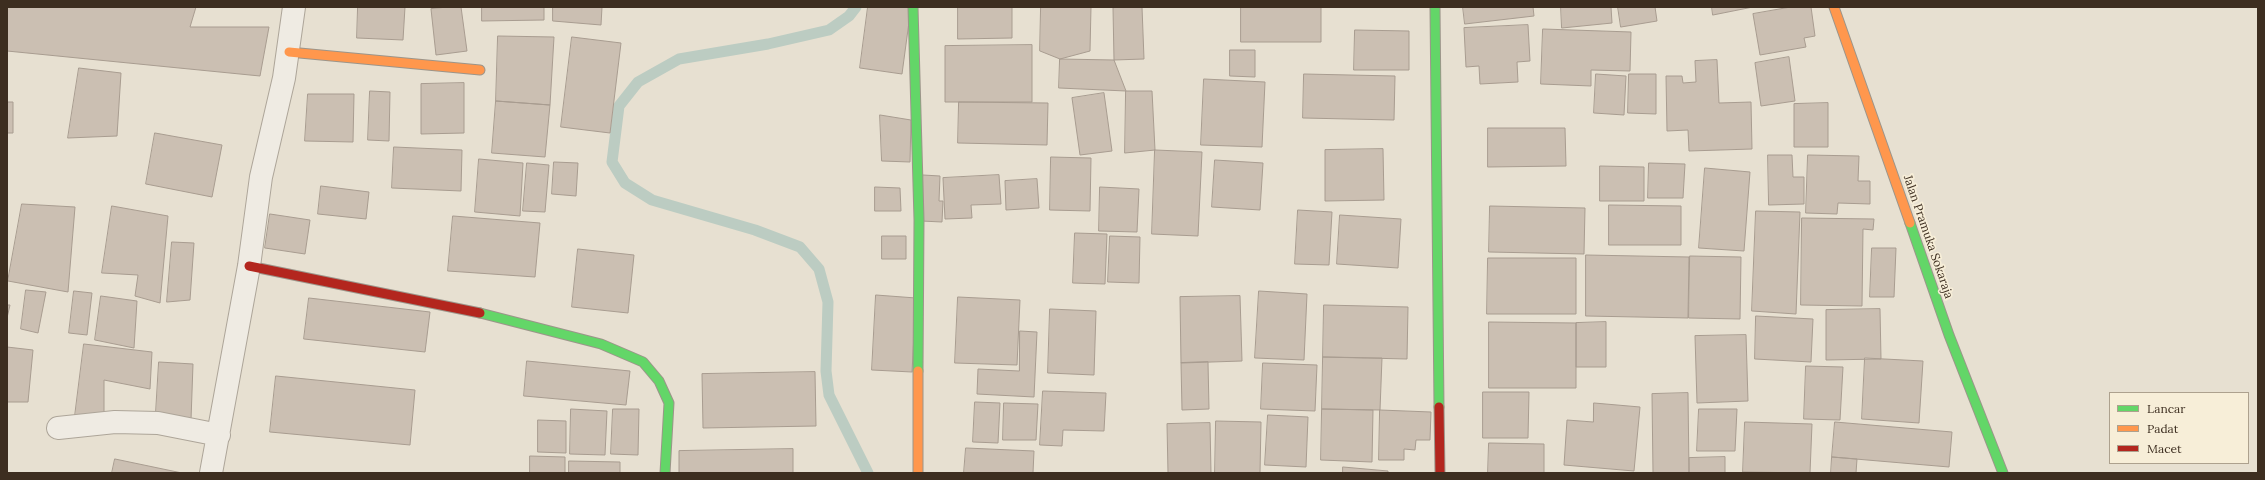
<!DOCTYPE html>
<html>
<head>
<meta charset="utf-8">
<style>
  body { margin:0 }
  #map { position:relative; width:2265px; height:480px; overflow:hidden; background:#e7e0d1; font-family:Lora,serif }
  canvas { display:block }
  .frame { position:absolute; inset:0; border:8px solid #3d2e20; pointer-events:none }
  .legend { position:absolute; left:2109px; top:392px; width:140px; height:72px; box-sizing:border-box; background:#f7eed8; border:1px solid #ada18e; margin:0; padding:5px 7px; list-style:none; font-size:12px; color:#3d2e20 }
  .legend li { display:flex; align-items:center; gap:8px; height:20px }
  .legend b { width:20px; border:1px solid #ada18e }
</style>
</head>
<body>
<div id="map">
<canvas width="2265" height="480"></canvas>
<div class="frame"></div>
<ul class="legend">
<li><b style="height:5px;background:#63d668"></b>Lancar</li>
<li><b style="height:5px;background:#ff974d"></b>Padat</li>
<li><b style="height:5px;background:#b3261e"></b>Macet</li>
</ul>
</div>
<script>
const c = document.querySelector('canvas').getContext('2d');
c.lineJoin = 'round';
function stroke(path, color, width, dash) {
  c.strokeStyle = color;
  c.lineWidth = width;
  c.lineCap = dash ? 'butt' : 'round';
  c.setLineDash(dash || []);
  c.stroke(path);
}
function fillPath(path, color) {
  c.fillStyle = color;
  c.fill(path, 'evenodd');
}
function write(font, color, halo, rows, align = 'center') {
  c.font = font + ' Lora,serif';
  c.lineWidth = 3.5;
  c.setLineDash([]);
  c.textBaseline = 'middle';
  c.strokeStyle = halo;
  c.fillStyle = color;
  for (const [text, x, y, turn = 0] of rows) {
    c.save();
    c.translate(x, y);
    c.rotate((+turn || 0) * Math.PI / 180);
    c.textAlign = isNaN(turn) ? turn : align;
    if (halo) c.strokeText(text, 0, 0);
    c.fillText(text, 0, 0);
    c.restore();
  }
}
stroke(new Path2D(`
  M856,7L849,16L829,30L768,44L679,59L638,82L619,106L612,162L625,183L652,200L755,230L800,247L819,269L828,302L826,371L829,395L868,473`), '#bcccc2', 11);
const building = new Path2D(`
  M7,7H196L190,27H269L260,76L7,51Z
  M358,7H405L403,40L357,38Z
  M448,7H461L467,51L436,55L431,9Z
  M482,7H544V20L482,21Z
  M553,7H602L601,25L553,21Z
  M868,7H911L902,74L860,68Z
  M958,7H1012V38L958,39Z
  M1041,7H1091L1090,51L1060,59L1040,51Z
  M1142,7L1144,59L1114,60L1113,8Z
  M1241,7H1321V42H1241Z
  M1463,7H1533L1534,16L1465,24Z
  M1561,7H1611L1612,23L1562,28Z
  M1618,7H1655L1657,21L1621,27Z
  M1712,7H1753L1713,15Z
  M1791,7H1811L1815,36L1804,38L1806,47L1760,55L1753,14Z
  M1528,25L1530,61L1517,62L1518,82L1480,84L1479,66L1466,67L1464,28Z
  M1543,29L1631,32L1630,71L1591,70V86L1541,84Z
  M1355,30L1409,31V70H1354Z
  M498,36L554,37L550,105L496,101Z
  M572,37L621,43L610,133L561,127Z
  M1032,45V102H945V46Z
  M1230,50H1255V77L1230,76Z
  M1789,57L1795,101L1761,106L1755,63Z
  M1060,59L1114,60L1126,91L1059,88Z
  M1717,60L1719,103L1751,102L1752,149L1689,151L1688,130L1667,131L1666,76H1682L1683,83L1696,82L1695,61Z
  M79,68L121,73L117,136L68,138Z
  M1304,74L1395,76L1394,120L1303,118Z
  M1596,74L1626,76L1624,115L1594,113Z
  M1629,74H1656V114L1628,113Z
  M1204,79L1265,82L1262,147L1201,145Z
  M464,83V133L421,134V84Z
  M370,91L390,92L389,141L368,140Z
  M1126,91H1152L1155,150L1125,153Z
  M1104,93L1112,151L1080,155L1072,98Z
  M308,94H354L353,142L305,141Z
  M496,101L550,105L545,157L492,153Z
  M7,102H13V133H7Z
  M959,102L1048,103L1047,145L958,143Z
  M1828,103V147H1794V104Z
  M880,115L911,120L910,162L882,161Z
  M1488,128H1565L1566,166L1488,167Z
  M155,133L222,145L212,197L146,184Z
  M394,147L462,150L461,191L392,188Z
  M1383,149L1384,200L1325,201V150Z
  M1155,150L1202,152L1198,236L1152,234Z
  M1768,155H1792L1793,177H1804V204L1769,205Z
  M1808,155L1859,156L1858,181H1870V204L1838,203L1837,214L1806,213Z
  M1051,157L1091,158L1090,211L1050,210Z
  M479,159L523,163L520,216L475,212Z
  M1215,160L1263,163L1260,210L1212,207Z
  M554,162L578,163L576,196L552,194Z
  M527,163L549,165L545,212L523,211Z
  M1649,163L1685,164L1683,198H1648Z
  M1600,166L1644,167V201H1600Z
  M1705,168L1750,172L1744,251L1699,248Z
  M923,175L940,176L939,201H943L942,222L921,221Z
  M999,175L1001,204L971,205L972,218L945,219L943,178Z
  M1037,179L1039,208L1006,210L1005,181Z
  M321,186L369,192L366,219L318,214Z
  M875,187L900,188L901,211H875Z
  M1100,187L1139,189L1137,232L1099,231Z
  M22,204L75,207L68,292L8,281Z
  M1609,205L1681,206V245H1609Z
  M112,206L168,216L160,303L135,296L138,275L102,273Z
  M1490,206L1585,208L1584,254L1489,252Z
  M1298,210L1332,212L1329,265L1295,264Z
  M1756,211L1800,212L1796,314L1752,311Z
  M270,214L310,220L305,254L265,248Z
  M1340,215L1401,219L1398,268L1337,264Z
  M453,216L540,223L535,277L448,271Z
  M1802,218L1874,219L1873,230L1863,229L1862,306L1801,305Z
  M1075,233L1107,234L1105,284L1073,283Z
  M882,236H906V259H882Z
  M1110,236L1140,237L1139,283L1108,282Z
  M172,242L194,243L190,300L167,302Z
  M1872,248H1896L1894,297H1870Z
  M578,249L634,255L628,313L572,307Z
  M1586,255L1689,257L1688,318L1586,316Z
  M1690,256L1741,257L1740,319L1689,318Z
  M1488,258H1576V314H1487Z
  M26,290L46,292L38,333L21,329Z
  M74,291L92,293L87,335L69,333Z
  M1259,291L1307,294L1304,360L1255,358Z
  M876,295L916,298L912,372L872,370Z
  M101,296L137,301L134,348L95,340Z
  M1240,296L1242,361L1181,363L1180,297Z
  M958,297L1020,300L1017,365L955,363Z
  M309,298L430,312L425,352L304,339Z
  M7,305H10L7,318Z
  M1324,305L1408,307L1407,359L1323,357Z
  M1050,309L1096,311L1094,375L1048,373Z
  M1880,309L1881,359L1826,360V310Z
  M1756,316L1813,319L1811,362L1755,359Z
  M1489,322L1576,323V388H1489Z
  M1606,322V367H1576V323Z
  M1020,331L1037,332L1034,397L977,394L978,369L1019,371Z
  M1746,335L1748,401L1697,403L1695,336Z
  M84,344L152,352L150,389L104,380V417L75,416Z
  M7,347L33,350L28,402H7Z
  M1323,357L1382,358L1380,410L1322,409Z
  M1865,358L1923,361L1919,423L1862,419Z
  M527,361L630,371L626,405L524,396Z
  M159,362L193,364L191,420L156,412Z
  M1208,362L1209,409L1182,410L1181,363Z
  M1263,363L1317,365L1315,411L1261,409Z
  M1806,366L1843,367L1840,420L1804,419Z
  M815,372L816,426L703,428L702,374Z
  M276,376L415,390L410,445L270,432Z
  M1043,391L1106,393L1104,431L1063,430L1062,446L1040,445Z
  M1483,392H1529L1528,438H1483Z
  M1688,393L1689,473H1653L1652,394Z
  M975,402L1000,403L998,443L973,442Z
  M1004,403L1038,404L1036,440H1003Z
  M1594,403L1640,407L1634,471L1564,465L1567,420L1593,422Z
  M571,409L607,411L605,455L570,454Z
  M613,409H639L638,455L611,454Z
  M1322,409L1373,410L1372,462L1321,460Z
  M1699,409H1737L1735,451H1697Z
  M1380,410L1431,412L1430,440H1416L1415,450L1404,449V460H1379Z
  M1268,415L1308,417L1306,467L1265,465Z
  M538,420L566,421V453L538,452Z
  M1216,421L1261,422L1260,473H1215Z
  M1745,422L1812,424L1810,473L1743,472Z
  M1835,422L1952,432L1949,467L1832,457Z
  M1210,423L1211,473H1168L1167,424Z
  M1489,443L1544,444V473H1488Z
  M966,448L1034,451L1033,473H964Z
  M793,449V473H679V451Z
  M530,456L565,457V473H530Z
  M1725,457V473H1689V458Z
  M1832,457L1857,459L1856,473H1831Z
  M115,459L182,473H112Z
  M569,461L620,462V473H569Z
  M1343,467L1388,471V473H1343Z`);
fillPath(building, '#cbbfb2');
stroke(building, '#a89c90', 1);
const street = new Path2D(`
  M58,428L115,422L158,423L219,435
  M211,473L249,266L261,177L284,78L294,7`);
const fast = new Path2D(`
  M913,7L919,220L918,371
  M1435,7L1439,407
  M1910,223L1949,335L2003,473
  M480,313L601,344L643,362L659,381L669,403L665,473`);
const slow = new Path2D(`
  M1834,7L1910,223
  M289,52L480,70
  M918,473V371`);
const jam = new Path2D(`
  M249,266L480,313
  M1439,407L1440,473`);
stroke(street, '#ada599', 24);
stroke(fast, '#9c958a', 11);
stroke(slow, '#9c958a', 11);
stroke(jam, '#9c958a', 11);
stroke(street, '#efebe3', 22);
stroke(fast, '#63d668', 9);
stroke(slow, '#ff974d', 9);
stroke(jam, '#b3261e', 9);
write('12px', '#3d2e20', '#f7eed8', [
  ["Jalan Pramuka Sokaraja",1928,237,71]
]);
</script>
</body>
</html>
